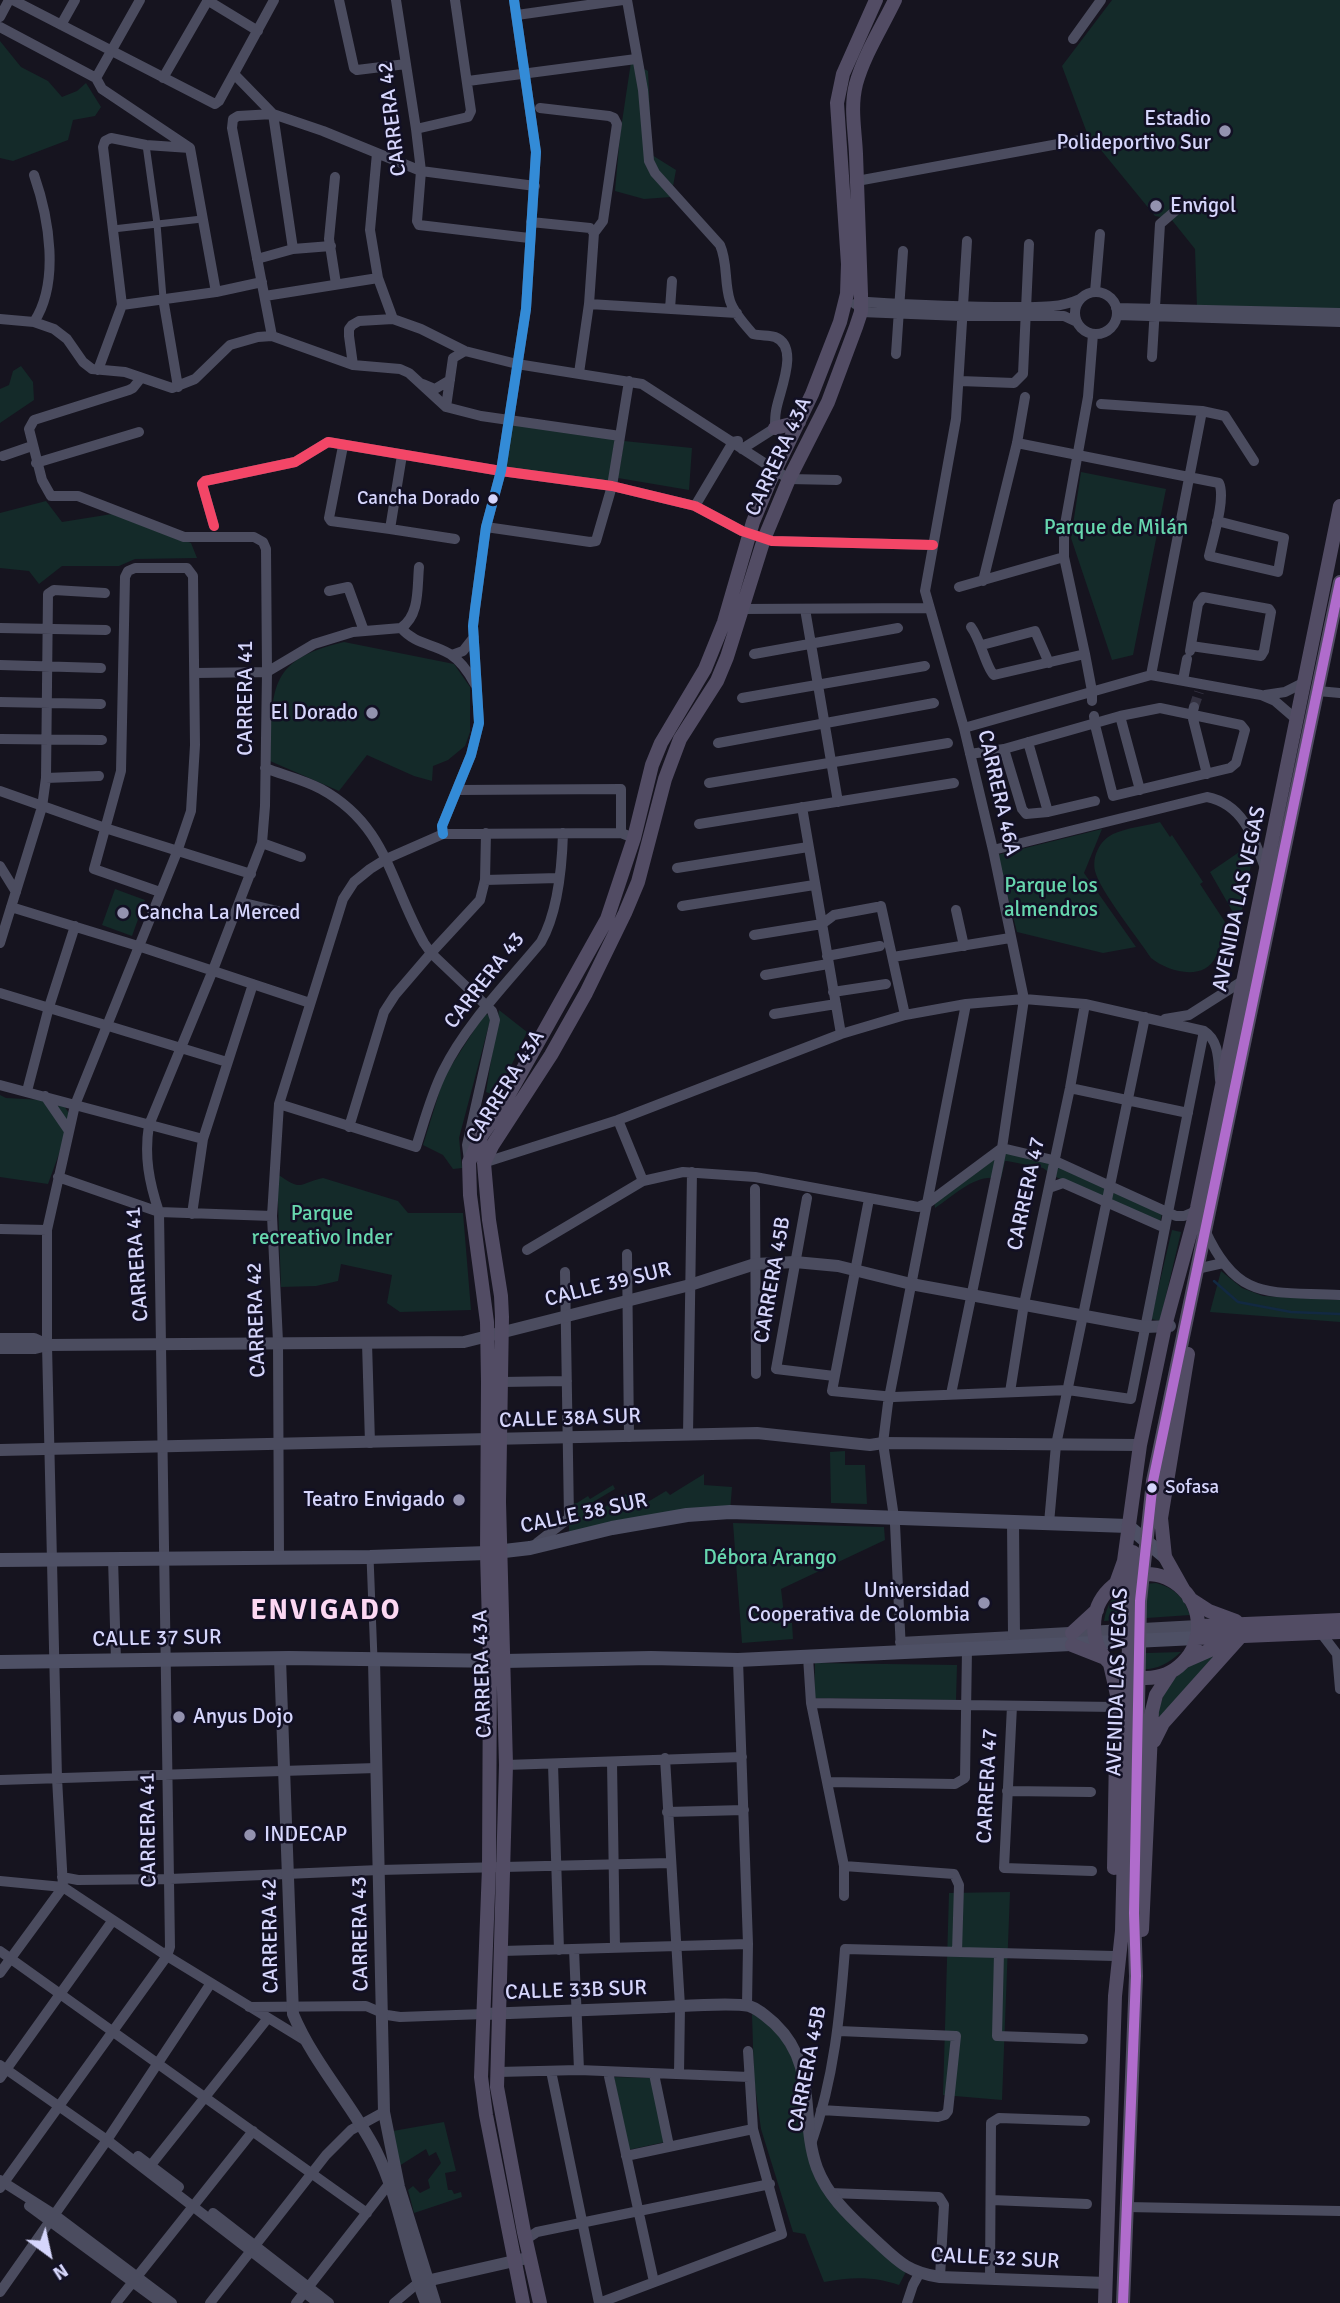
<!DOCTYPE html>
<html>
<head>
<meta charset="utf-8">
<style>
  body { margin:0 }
  #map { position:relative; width:1340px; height:2303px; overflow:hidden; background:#16141f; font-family:Signika,sans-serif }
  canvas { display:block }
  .north { position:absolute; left:14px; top:2219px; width:70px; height:70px; -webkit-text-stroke:5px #121024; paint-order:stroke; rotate:147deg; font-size:19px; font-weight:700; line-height:28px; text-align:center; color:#d6d6fc }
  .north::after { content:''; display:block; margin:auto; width:24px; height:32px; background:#d6d6fc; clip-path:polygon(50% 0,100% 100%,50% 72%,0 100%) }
</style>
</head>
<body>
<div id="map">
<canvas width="1340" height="2303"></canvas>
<div class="north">N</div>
</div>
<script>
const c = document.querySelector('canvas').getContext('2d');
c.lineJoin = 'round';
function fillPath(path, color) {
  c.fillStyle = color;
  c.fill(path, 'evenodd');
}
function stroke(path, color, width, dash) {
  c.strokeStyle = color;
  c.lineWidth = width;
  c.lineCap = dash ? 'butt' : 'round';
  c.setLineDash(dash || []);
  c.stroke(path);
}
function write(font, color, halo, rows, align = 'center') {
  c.font = font + ' Signika,sans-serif';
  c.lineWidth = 5;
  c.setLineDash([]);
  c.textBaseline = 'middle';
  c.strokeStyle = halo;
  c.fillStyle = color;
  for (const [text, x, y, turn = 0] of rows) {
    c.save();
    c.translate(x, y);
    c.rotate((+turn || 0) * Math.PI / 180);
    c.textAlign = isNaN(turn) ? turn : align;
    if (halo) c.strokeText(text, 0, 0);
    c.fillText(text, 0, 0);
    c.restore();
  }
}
fillPath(new Path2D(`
  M1112,0H1340V309L1197,307L1195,249L1171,219L1155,216L1087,133L1062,66Z
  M0,41L21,67L48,81L62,97L77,91L86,83L101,107L95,116L73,120L68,140L13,161L0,158Z
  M631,62L648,71L652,155L676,170L671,197L644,199L615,191L620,135Z
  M21,366L33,382L34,400L0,423V389L9,385L13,371Z
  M513,424L615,439L609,481L505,469Z
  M624,441L692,448L689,490L618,478Z
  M1081,472L1166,489L1133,655L1112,660L1071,538Z
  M46,501L62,522L112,514L191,543L197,558L135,559L119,566H62L39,584L29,571L0,568V513Z
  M344,642L454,664L470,687V732L465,746L448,760L433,766L432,781L414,776L367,755L339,791L270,761C273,691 265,660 344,642Z
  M1160,822L1170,837L1172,835L1203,882L1200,884L1225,922C1222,933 1221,946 1216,956C1205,982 1168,972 1151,958C1138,938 1100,891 1095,871C1092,857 1099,841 1113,834C1126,828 1145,826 1160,822Z
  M1102,829L1084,873L1136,947L1103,953L1017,932L997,855Z
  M1248,846L1253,855L1242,910L1234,914L1210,872Z
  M115,889L145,900L132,936L102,925Z
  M499,1010L527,1032L497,1096L486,1092Z
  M485,1013L491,1017L459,1138L462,1168L453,1169L443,1155L423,1145L444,1077Z
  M0,1095L6,1098L61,1101L72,1118L48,1184L0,1177Z
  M1002,1149L1053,1160L1163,1210L1159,1226L1054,1176L1043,1168L1007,1161H1005L1001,1179C976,1172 955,1195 935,1208L934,1200Z
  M277,1174C304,1192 296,1184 323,1178L398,1201L408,1213H463L471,1310L400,1312L387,1303L392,1275L341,1264L338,1281L316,1286L281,1287Z
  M1172,1230L1181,1232L1160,1321L1151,1319Z
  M1221,1271L1242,1288L1263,1296L1340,1300V1322L1210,1312Z
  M845,1451V1465H865L867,1504L831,1503L830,1452Z
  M704,1474V1485L732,1487L730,1512L569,1539V1504L577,1503L588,1496L590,1499L613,1485L615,1489L588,1505L593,1514L626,1494L636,1509L666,1491L670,1495Z
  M733,1523L884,1527L885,1540L781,1589L785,1623H792L793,1639L742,1643Z
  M1156,1583C1174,1588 1184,1597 1190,1615L1104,1621C1110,1589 1127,1585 1156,1583Z
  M1181,1652C1160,1672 1134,1677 1115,1654Z
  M1212,1653L1215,1660L1163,1717L1157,1716C1160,1707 1162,1697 1167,1688C1172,1677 1200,1658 1212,1653Z
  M815,1663L957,1665L956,1700L814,1698Z
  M1010,1892L1002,2100L943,2095L949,1893Z
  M752,2014L762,2019L781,2037L796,2066L817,2181L907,2270L899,2285C873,2276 851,2277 824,2282L805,2234L793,2232L761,2129L754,2079Z
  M614,2077L652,2078L665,2142L628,2150Z
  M444,2122L456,2171L445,2173L448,2190H452L454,2194L461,2192L462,2197L414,2213L408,2190L413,2186L420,2193L430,2188L428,2180L441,2163L436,2152L429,2156L426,2149L399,2166L393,2131Z`), '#142a29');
stroke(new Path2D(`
  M1214,1281L1238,1302L1291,1312L1340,1314`), '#122942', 2.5);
stroke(new Path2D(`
  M1194,707L1199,692`), '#333140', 10, [10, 5]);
stroke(new Path2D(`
  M146,145L157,224L163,298
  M113,229L202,219
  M370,1557L374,1659`), '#4b4c5f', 7);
stroke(new Path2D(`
  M13,0L215,104L219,101L274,0
  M207,0L258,31
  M339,0L354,68L357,70L406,64
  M396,0L416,129L421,171L417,221L419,225L529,238
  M627,0L643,90L649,161L655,173L720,245C728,263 724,282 730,301C734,313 745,325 753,334C760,336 769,335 775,337C801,347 778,394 776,411C775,416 775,422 775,428L742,449
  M517,15L623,0
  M0,17L9,0
  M61,25L75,0
  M0,27L96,78L102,89L190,148
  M1073,39L1101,0
  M235,75L273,114L323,131L421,171L535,186
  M96,78L140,0
  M163,78L208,0
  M468,81L636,59
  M540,108L609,116L614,118L617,124L603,221L594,233
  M416,129L468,117L471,111L455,0
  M190,148L216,292
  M377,153L370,230L378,278L393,319
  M335,177L329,239L336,284
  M857,181L1080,140
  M531,222L590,228L594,233L589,304L579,373
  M257,259L293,249L331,246
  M1095,292L1100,234
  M1075 313a21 21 0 1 1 42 0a21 21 0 1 1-42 0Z
  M265,296L378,278
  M163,298L178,387
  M589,304L737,313
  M855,304L868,302C916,305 963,307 1011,307C1034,307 1058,309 1080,299
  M122,305L216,292L262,282
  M1116,308L1340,313
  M670,309L672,281
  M861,312L961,316H1064L1077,322
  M1117,315L1340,322
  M0,319L34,322L54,329L67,339L83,362L92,369L125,372L172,388L195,379L230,345L258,337L272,336L353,365L400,369L409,373L446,407L481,416L620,436
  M34,322C60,282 49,218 34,175
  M272,336L232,128L233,119L238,116L273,114L293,249
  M896,354L903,251
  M1152,357L1160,224L1182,205
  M353,365L349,336V329L352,325L359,321L393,319L421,329L465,351L517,364L642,384L789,479L837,480
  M98,370L122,305L103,147L105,141L111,138L146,145L190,148
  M960,381L1014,383L1023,374L1029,244
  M423,384L435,389L450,380
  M1101,404L1202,411L1151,675
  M446,407L453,358L465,351
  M1202,411L1225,416L1254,461
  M1017,443L1219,483C1226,498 1213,538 1209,556L1278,572L1284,538L1217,521
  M343,446L329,518L331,521L390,529L402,455
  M3,456L32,446
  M36,463L139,432
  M695,506L733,442L738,441
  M214,526L202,484L205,481L295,462L328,442L501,471L612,486L695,506L742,531L772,541L933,545
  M486,527L590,542L596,541L612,486L629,381
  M390,529L455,539
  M983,581L1017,443L1025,397
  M959,587L1064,557
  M329,591L348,587L364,631
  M742,609L929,608
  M805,609L838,802
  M971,627C981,640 986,668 994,675L1085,654
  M0,628L106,630
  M401,628C420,615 417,588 419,567
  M982,645L1035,631L1049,663
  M1190,651L1198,604L1203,597L1269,609L1271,612L1264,651L1261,656L1191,646
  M754,654L898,628
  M452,655L463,651L474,637
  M0,665L101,668
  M196,673L267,672L314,644L353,632L401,628C416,645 432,643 450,654C461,661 469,673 475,684
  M1183,680L1187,659
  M1318,691L1340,693
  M1265,695L1285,692L1305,682
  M742,698L925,666
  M1092,701V691L1085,654L1064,557V530L1088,397L1093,334
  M0,702L101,704
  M1194,707L1192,715L1207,774
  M1120,716L1140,790
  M964,728L1151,675L1261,695L1275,701L1297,720
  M0,739L102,740
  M1028,742L1048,812
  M718,743L934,703
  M1004,749L1022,809L1026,814L1048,812L1095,801
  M970,754L1004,749L1120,716L1160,708L1241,725L1245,730L1236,763L1230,768L1113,796L1095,725L1094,716
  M265,768C283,775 304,780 321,789C387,825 390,883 424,943L431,953L492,1011L495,1020L467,1145L469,1161
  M46,778L99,776
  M709,783L948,743
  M457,790L621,789V833
  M0,791L105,828L251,874
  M802,807L841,1034
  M699,824L954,783
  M443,834L442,826L471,755L479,723L473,626L475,609L486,527L501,471L526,309L536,152L514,0
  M262,843L301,857
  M993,850L1207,797C1243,804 1254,838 1265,868
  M0,866L16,892
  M677,868L808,847
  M485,880L558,878
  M240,902L290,914
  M682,906L814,885
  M881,906L905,1015
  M11,907L138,946L310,1003
  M956,910L964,946
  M754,935L822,924L834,915L877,907
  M0,943L42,807L46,778L48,594L54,590L105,593
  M827,956L880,946
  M893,957L1010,938
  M765,975L828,964
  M833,992L886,984
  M0,993L227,1062
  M774,1014L836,1004
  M1165,1019L1189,1015L1244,980
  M0,1085L203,1139
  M1070,1088L1188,1113
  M27,1091L49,1007L75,926
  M45,1096L69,1131
  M279,1104L416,1147C424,1122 431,1095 443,1071C466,1024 508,982 541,942C558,912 562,868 563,833
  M618,1120L643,1181
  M349,1127L384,1012L395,995L431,953L480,900L485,880L486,833
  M483,1163L618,1120L841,1034L905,1015L966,1004L1024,999L1085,1004L1204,1031C1220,1041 1218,1062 1220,1080
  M58,1177L159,1212L272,1216
  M1049,1188L1063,1183L1165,1228
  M755,1189L756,1374
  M807,1198L776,1369L834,1376
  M869,1199L832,1391L894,1397L1068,1390L1131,1399L1204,1031
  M192,1214L203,1139L253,984
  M0,1229L47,1230
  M1205,1230C1238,1303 1270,1291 1340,1295
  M527,1250L643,1181L683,1172L755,1177L918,1207L928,1203L1002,1148L1053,1160L1176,1216H1184L1196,1211
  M627,1254L629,1437
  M1201,1268L1223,1263
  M367,1343L370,1443
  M501,1382L567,1381
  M1010,1392L1024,1304L1070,1088L1085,1004
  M951,1394L1002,1148L1024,999L993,850L964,728L925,591L956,419L967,241
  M688,1435L692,1172
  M1049,1523L1056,1445L1145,1017
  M537,1543L569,1518L565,1272
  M279,1557L278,1342L272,1216L279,1104L343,899L354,882L370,869L386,859L443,834L621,833L634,838
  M113,1558L116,1661
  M1321,1633L1337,1654L1340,1689
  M900,1642L1014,1636
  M901,1651L895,1524L883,1443L888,1403L966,1004
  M808,1657L811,1703L844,1866V1896
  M738,1660L748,1944L747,2006
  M811,1703L1117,1707
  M1012,1706L1004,1868L1092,1871
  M665,1758L680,2006L679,2074
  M612,1762L615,1948
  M553,1764L559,1950
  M506,1765L742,1757
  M0,1780L376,1768
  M828,1782L955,1784L965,1778L967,1649
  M1007,1791L1091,1792
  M667,1812L744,1810
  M844,1866L954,1874L959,1885L957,1952
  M62,1877L78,1880L170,1879L379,1870L670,1863
  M0,1881L63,1887L167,1956L306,2041
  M63,1887L57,1778L47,1345V1230L75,1105L177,852L191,811L195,745L193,576L187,568H135L128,571L125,577L121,771L94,869L160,892
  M574,1949L579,2070
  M0,1951L367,2213
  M502,1951L748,1944
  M999,1953L997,2036L1083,2039
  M0,1973L63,1887
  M249,2007L366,2006L387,2015L400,2017L484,2014
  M0,2065L107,2140L318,2303
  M551,2071L599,2303
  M498,2072L579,2070L749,2077
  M608,2072L654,2282
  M654,2074L669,2146
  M0,2078L113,1920
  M821,2110L938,2117L945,2115L948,2111L956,2036L839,2031
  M812,2141C834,2078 840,2015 845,1949L1114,1956
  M138,2156L179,2187
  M626,2156L753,2129
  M151,2165L268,2018
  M0,2180L55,2215L172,2303
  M0,2188L167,1956L170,1947L159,1212C149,1182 144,1156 149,1125L213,970L262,843L265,806L267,672L266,549L263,542L254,537H184L78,496H51L42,480L29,429L34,420L129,390L133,388L141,378
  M830,2193L939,2197L944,2205L940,2277
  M992,2200L1087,2204
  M29,2206L161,2303
  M1126,2207L1340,2211
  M213,2213L329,2303
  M525,2240L537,2232L770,2184
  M990,2279L991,2123L999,2118L1085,2121
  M0,2292L107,2140L211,1983
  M116,2303L253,2131
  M210,2303L326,2155L351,2130L384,2112
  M296,2303L389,2184
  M394,2303L418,2283
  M599,2303L782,2234L753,2129L748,2051
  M907,2303L913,2285L919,2274`), '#4b4c5f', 10);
stroke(new Path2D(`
  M0,1339H34L47,1345
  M0,1348H35L47,1345L464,1342L690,1285L755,1264L795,1262L838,1266L911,1284L1145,1327L1170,1326
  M0,1450L757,1433L870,1445L883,1443L1140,1445
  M1013,1522L1014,1636L1198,1626
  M280,1659L293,2014C314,2064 352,2104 376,2151C400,2199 406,2254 426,2303
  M374,1660L384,2112L399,2187L435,2303
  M484,2014C544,2012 604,2009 664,2007C684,2006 732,2002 749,2006C759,2009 767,2017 775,2024C819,2066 799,2118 817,2168C828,2197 851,2217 873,2238C897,2260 906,2272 940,2277L1106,2283
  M422,2282L523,2259`), '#4b4c5f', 12);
stroke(new Path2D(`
  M0,1560L370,1557L487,1553L530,1548L612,1528L687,1515L730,1512L1128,1526L1165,1557
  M0,1662L289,1658L504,1661L651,1658L738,1660L1196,1638`), '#4e5065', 14);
stroke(new Path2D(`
  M775,428L799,422
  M1094 1626a52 52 0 1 1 104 0a52 52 0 1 1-104 0Z
  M1115,1586L1124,1561L1140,1445L1165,1326L1197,1208L1340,506
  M1183,1589L1165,1557L1161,1518L1188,1354
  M1189,1598L1209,1611L1236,1621
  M1198,1626L1340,1620
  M1072,1633L1097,1610
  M1196,1638L1340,1632
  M1072,1645L1105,1658
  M1185,1661L1233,1640
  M1110,1664L1117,1695L1114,1868
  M1154,1741L1163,1723L1241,1636
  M1142,1930L1152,1711L1156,1695L1171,1672
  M523,2303L486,2115L481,2077L489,1867L490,1661L487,1553L488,1382L487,1322L470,1195L469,1162L482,1135L504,1103L607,919L634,838L652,765L661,743L705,669L724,622L753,522L769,483L812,394L840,322L847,294L848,264L837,103L843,74L876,0
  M540,2303L524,2232L497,2087L506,1765L499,1502L502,1317L501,1296L489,1220L484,1163L492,1146L551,1055L586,993L625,913L638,882L665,779L680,739L717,681L727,657L764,539L789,479L828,402L856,327L861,312V294C859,248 858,201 856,154C855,130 850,108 856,84C864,55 882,27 895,0
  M1105,2303L1115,1996L1122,1931L1130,1603L1133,1552
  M1123,2303L1136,1976L1134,1913L1140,1601L1153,1481C1214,1181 1279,882 1340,582`), '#524c64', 14);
stroke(new Path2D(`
  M214,526L202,484L205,481L295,462L328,442L501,471L612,486L695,506L742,531L772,541L933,545`), '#f34667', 10);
stroke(new Path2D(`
  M443,834L442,826L471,755L479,723L473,626L475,609L486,527L501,471L526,309L536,152L514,0`), '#338bd7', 10);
stroke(new Path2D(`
  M1123,2303L1136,1976L1134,1913L1140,1601L1153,1481C1214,1181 1279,882 1340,582`), '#b06ccc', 10);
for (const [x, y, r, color] of [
  [1225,131,7,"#9392af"],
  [1156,206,7,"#9392af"],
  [493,499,6,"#d6d6fc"],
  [372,713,7,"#9392af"],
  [123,913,7,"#9392af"],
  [1152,1488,6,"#d6d6fc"],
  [459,1500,7,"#9392af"],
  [984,1603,7,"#9392af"],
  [179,1717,7,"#9392af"],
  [250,1835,7,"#9392af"]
]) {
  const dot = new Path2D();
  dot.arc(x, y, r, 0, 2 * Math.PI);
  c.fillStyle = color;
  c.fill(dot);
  stroke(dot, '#121024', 2.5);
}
write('19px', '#d6d6fc', '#121024', [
  ["Cancha Dorado",480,499],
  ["Sofasa",1165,1488,"left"]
], 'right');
write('21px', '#d6d6fc', '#121024', [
  ["CARRERA 42",393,119,-97],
  ["CARRERA 43A",779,457,-65],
  ["CARRERA 41",246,698,-90],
  ["CARRERA 46A",998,793,77],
  ["AVENIDA LAS VEGAS",1240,899,-78],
  ["CARRERA 43",485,981,-52],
  ["CARRERA 43A",506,1087,-58],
  ["CARRERA 47",1027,1194,-78],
  ["CARRERA 41",138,1264,-94],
  ["CARRERA 45B",773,1280,-80],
  ["CALLE 39 SUR",608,1285,-14],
  ["CARRERA 42",257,1320,-92],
  ["CALLE 38A SUR",570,1419,-2],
  ["CALLE 38 SUR",584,1514,-12],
  ["CALLE 37 SUR",157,1639,-1],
  ["CARRERA 43A",483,1674,-92],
  ["AVENIDA LAS VEGAS",1118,1682,-88],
  ["CARRERA 47",988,1786,-87],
  ["CARRERA 41",149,1830,-91],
  ["CARRERA 43",361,1934,-91],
  ["CARRERA 42",271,1936,-91],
  ["CALLE 33B SUR",576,1991,-2],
  ["CARRERA 45B",808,2069,-79],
  ["CALLE 32 SUR",995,2259,3]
]);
write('21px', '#d6d6fc', '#121024', [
  ["Estadio",1211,119],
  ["Polideportivo Sur",1211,143],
  ["Envigol",1170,206,"left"],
  ["El Dorado",358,713],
  ["Cancha La Merced",137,913,"left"],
  ["Teatro Envigado",445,1500],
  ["Universidad",970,1591],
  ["Cooperativa de Colombia",970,1615],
  ["Anyus Dojo",193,1717,"left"],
  ["INDECAP",264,1835,"left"]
], 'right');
write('21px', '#67d7ae', '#121024', [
  ["Parque de Milán",1116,528],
  ["Parque los",1051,886],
  ["almendros",1051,910],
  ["Parque",322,1214],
  ["recreativo Inder",322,1238],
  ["Débora Arango",770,1558]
]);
c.letterSpacing = '2px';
write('bold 28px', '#fcd8f3', '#121024', [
  ["ENVIGADO",326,1612]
]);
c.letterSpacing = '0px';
</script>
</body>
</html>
